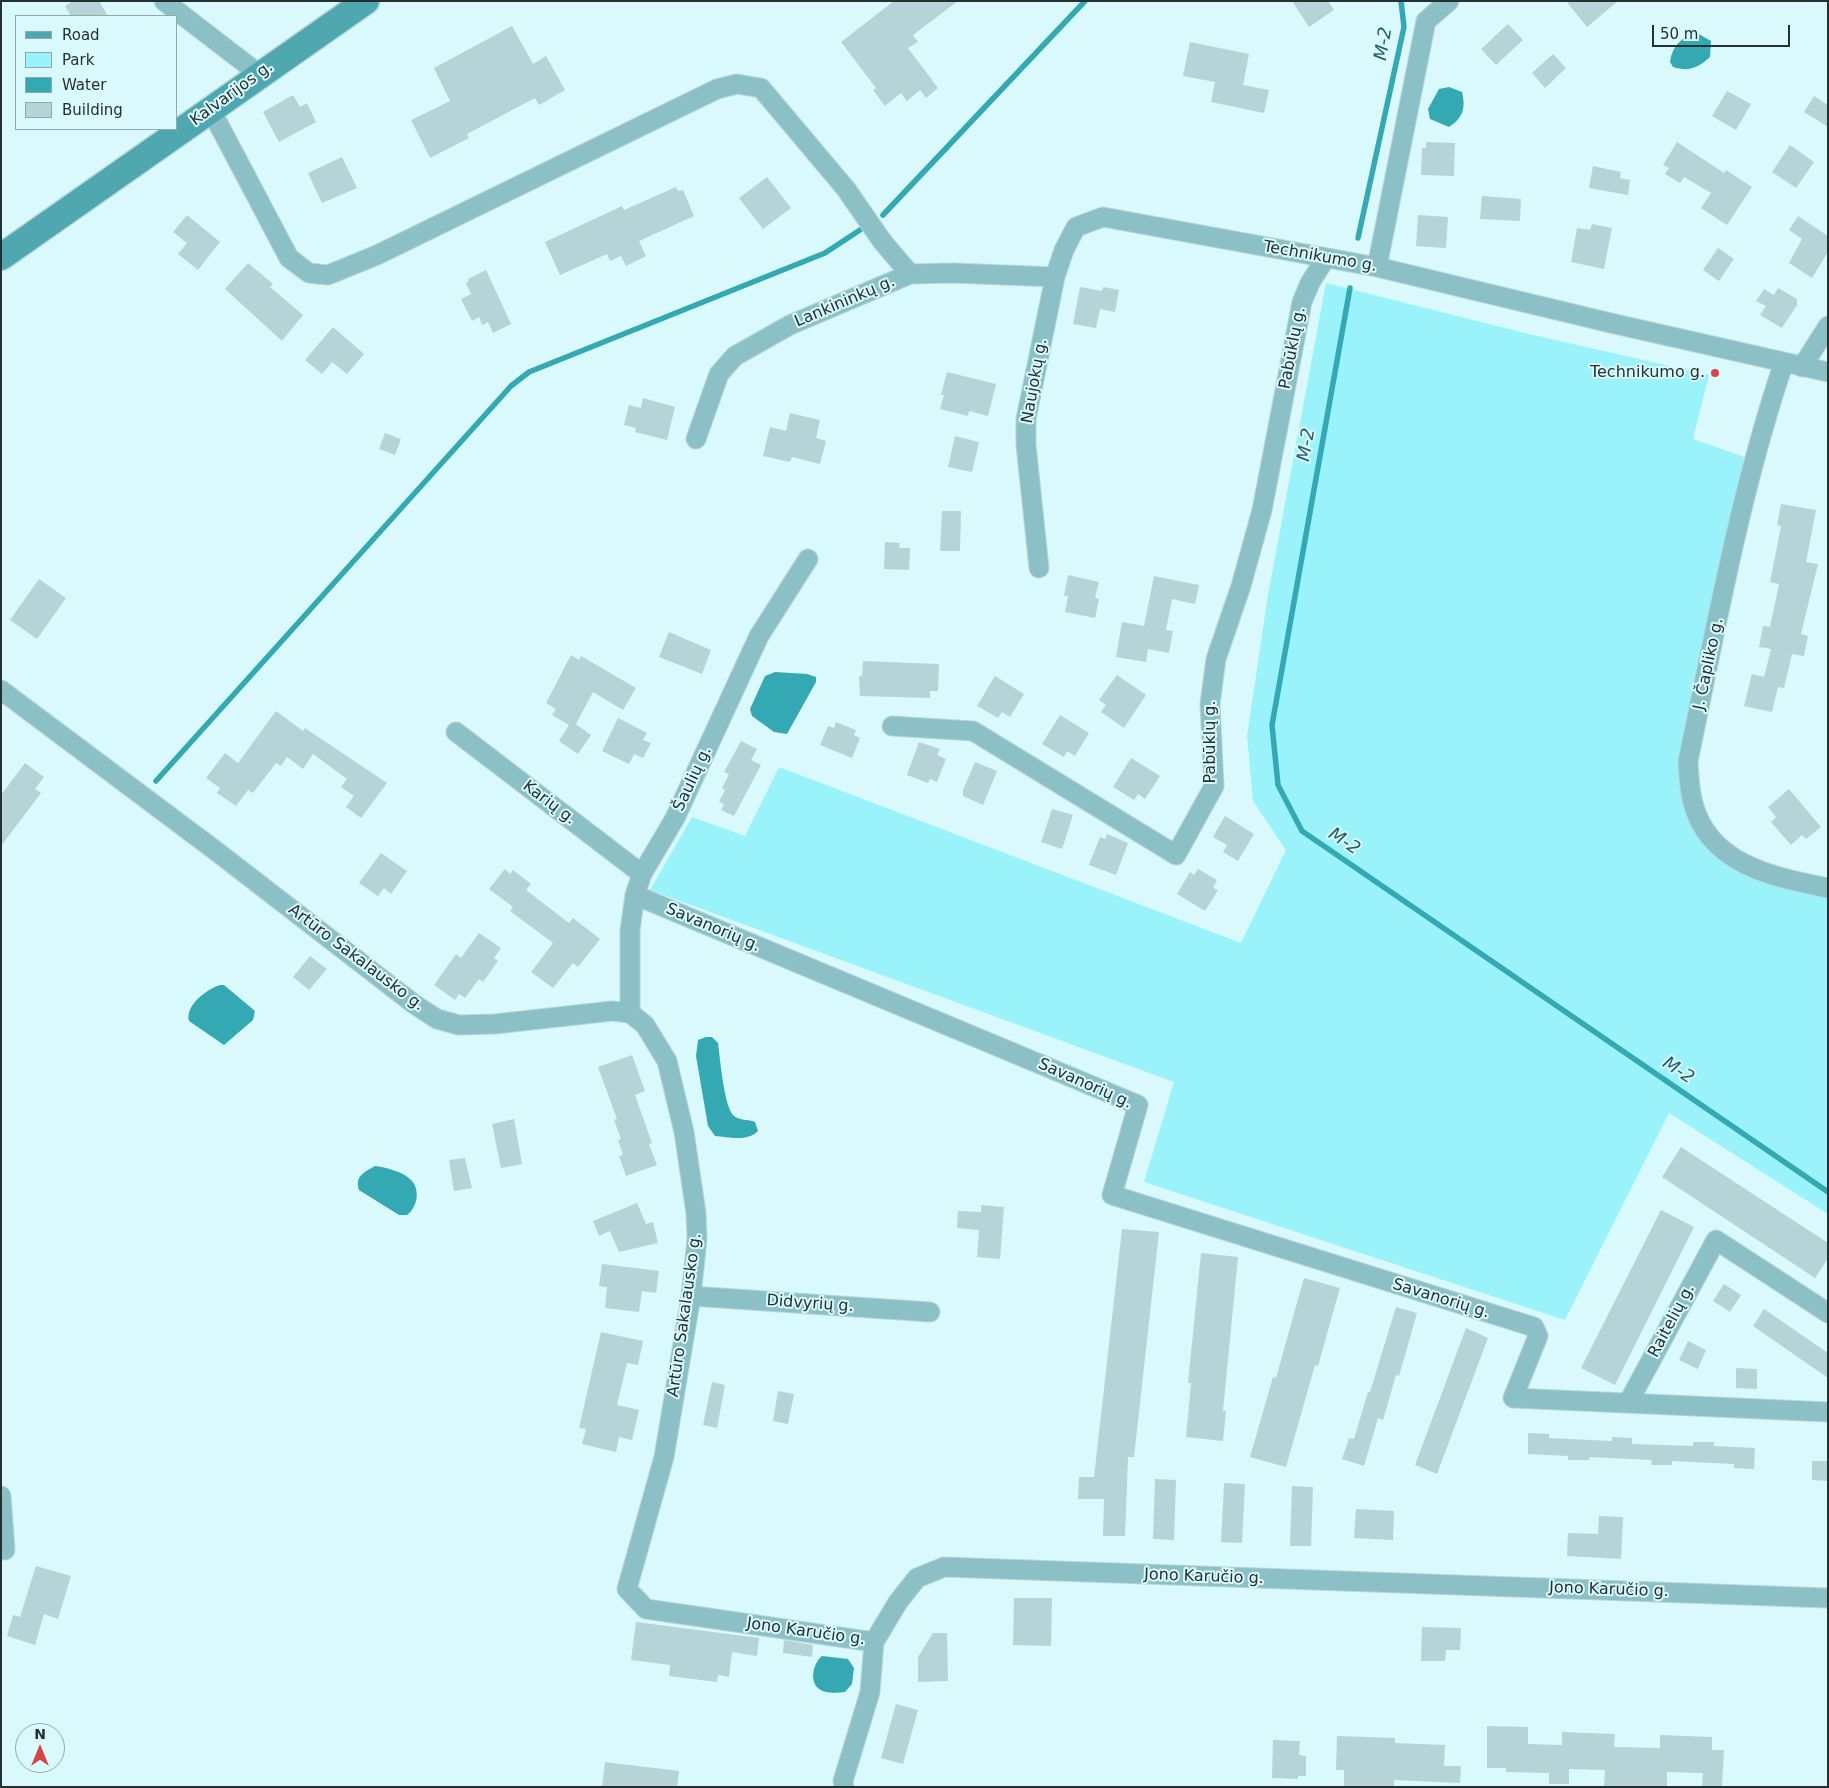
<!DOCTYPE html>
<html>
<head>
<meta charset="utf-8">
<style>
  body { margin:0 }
  #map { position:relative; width:1829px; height:1788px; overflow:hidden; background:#d9f9fc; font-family:"DejaVu Sans",sans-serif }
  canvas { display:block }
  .frame { position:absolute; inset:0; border:2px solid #243032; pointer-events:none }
  .legend { position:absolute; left:15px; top:15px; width:162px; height:115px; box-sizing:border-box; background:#d9f9fc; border:1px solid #91a9ab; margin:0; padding:6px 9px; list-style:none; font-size:15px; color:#243032 }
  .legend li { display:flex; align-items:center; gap:10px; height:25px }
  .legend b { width:25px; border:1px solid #91a9ab }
  .north { position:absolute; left:15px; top:1723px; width:50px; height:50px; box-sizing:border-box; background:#d9f9fc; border:1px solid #91a9ab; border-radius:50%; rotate:0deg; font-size:14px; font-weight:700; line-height:20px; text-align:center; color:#243032 }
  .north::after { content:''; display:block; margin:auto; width:18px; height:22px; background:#d54547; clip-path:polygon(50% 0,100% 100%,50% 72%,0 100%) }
  .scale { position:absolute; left:1652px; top:25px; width:138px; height:22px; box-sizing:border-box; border:2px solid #243032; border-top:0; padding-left:6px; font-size:15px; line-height:18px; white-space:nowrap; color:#243032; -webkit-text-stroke:4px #d9f9fc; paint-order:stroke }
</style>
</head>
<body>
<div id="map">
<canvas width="1829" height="1788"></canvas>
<div class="frame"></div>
<ul class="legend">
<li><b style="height:6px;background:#4fa8b0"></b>Road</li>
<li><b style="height:14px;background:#9af2fa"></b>Park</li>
<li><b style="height:14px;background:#35a9b3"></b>Water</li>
<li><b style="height:14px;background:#b6d4d7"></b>Building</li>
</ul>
<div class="north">N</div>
<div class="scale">50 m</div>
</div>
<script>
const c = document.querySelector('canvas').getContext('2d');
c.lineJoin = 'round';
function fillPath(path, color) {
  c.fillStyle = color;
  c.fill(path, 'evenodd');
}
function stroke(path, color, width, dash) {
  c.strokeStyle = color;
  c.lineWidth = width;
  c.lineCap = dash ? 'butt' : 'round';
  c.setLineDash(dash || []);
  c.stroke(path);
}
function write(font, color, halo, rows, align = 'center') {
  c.font = font + ' "DejaVu Sans",sans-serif';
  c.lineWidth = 4;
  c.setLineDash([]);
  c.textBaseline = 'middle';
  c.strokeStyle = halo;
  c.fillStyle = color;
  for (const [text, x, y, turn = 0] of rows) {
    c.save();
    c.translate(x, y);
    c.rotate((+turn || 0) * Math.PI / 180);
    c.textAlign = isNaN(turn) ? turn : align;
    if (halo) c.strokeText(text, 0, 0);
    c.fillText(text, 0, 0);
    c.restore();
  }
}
fillPath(new Path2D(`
  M1326,283L1529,334L1709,375L1693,439L1747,458L1681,755V794L1692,823L1719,857L1747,876L1782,887L1828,898V1214L1669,1113L1565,1320L1144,1182L1174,1082L650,890L692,817L745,836L779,767L1241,943L1286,850L1253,801L1247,736L1268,595Z`), '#9af2fa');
fillPath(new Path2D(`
  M1697,33L1711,41L1710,57C1698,68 1689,72 1673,67L1670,62C1672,46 1682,36 1697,33Z
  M1449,87L1462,92C1466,108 1463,118 1449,127L1430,119L1428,109L1439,89Z
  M775,672L807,674L816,677V682L787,734L774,732L752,716L750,709L765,676Z
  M220,985H224L255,1011L253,1020L224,1045L189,1021C185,1005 207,989 220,985Z
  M706,1037H712L718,1043C720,1058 724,1105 733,1115C739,1121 748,1119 755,1122L758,1131C747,1142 729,1137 715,1136L708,1126L696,1056L698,1040Z
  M375,1166C385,1167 404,1172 411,1180C421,1190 417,1208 407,1215H399L359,1190C355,1176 363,1173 375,1166Z
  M822,1656L848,1659L854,1668L852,1684L845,1692C837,1693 824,1694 818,1688C809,1680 814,1662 822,1656Z`), '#35a9b3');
stroke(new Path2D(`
  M883,215L1085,1
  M1358,238L1404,27L1401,1
  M1350,288L1272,725L1278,785L1302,831L1828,1192
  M156,781L511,386L529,372L825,253L863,228`), '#35a9b3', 5.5);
fillPath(new Path2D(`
  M73,1H99L108,16H71L65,6Z
  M894,1H958L913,35L918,42L908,48L938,88L926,98L920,90L907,101L901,93L885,106L873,90L876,88L841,42Z
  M1292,1H1328L1334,10L1309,27Z
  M1566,1H1618L1587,27Z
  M1508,24L1523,40L1496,65L1481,49Z
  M512,26L533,64L546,56L565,90L539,105L535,98L467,134L469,138L430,158L411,120L450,101L434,68Z
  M1190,42L1249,54L1243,85L1269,90L1264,113L1211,102L1215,82L1183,76Z
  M1553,54L1566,68L1545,88L1532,73Z
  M1727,91L1751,104L1736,130L1712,116Z
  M293,95L300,107L307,103L316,122L279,142L263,112Z
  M1814,96L1828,105V127L1804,112Z
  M1426,142L1455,143L1454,176L1421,175L1422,148H1426Z
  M1677,142L1724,173L1726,170L1752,187L1727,225L1701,208L1711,193L1684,177L1680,183L1665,174L1669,168L1663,165Z
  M1790,145L1814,162L1796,188L1772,172Z
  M342,157L357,188L322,203L308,173Z
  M1593,166L1621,172L1620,178L1630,180L1628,195L1589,188Z
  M767,177L791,208L763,229L739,198Z
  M676,187L678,191L683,190L694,216L639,241L646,256L626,266L621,256L610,261L607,254L560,275L545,242L622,206L624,210Z
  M1482,196L1521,199L1520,221L1480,219Z
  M187,215L220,242L198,270L178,254L187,243L173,232Z
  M1418,215L1448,217L1446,248L1416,246Z
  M1798,216L1828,236V252L1812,278L1789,263L1802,239L1789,230Z
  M1592,224L1612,228L1604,269L1571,262L1577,228L1590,230Z
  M1718,248L1734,259L1719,281L1703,270Z
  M248,263L273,284L270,287L303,315L282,341L225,289Z
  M486,270L511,324L493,333L488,322L482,325L479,317L472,321L461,299L471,294L466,283L469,281L468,279Z
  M1080,287L1102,291L1103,287L1119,290L1115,312L1100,309L1096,328L1073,324Z
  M1778,288L1797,299V305L1782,328L1760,315L1766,306L1756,301L1764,289L1774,295Z
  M333,327L364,354L347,374L332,362L322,374L305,360Z
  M947,372L996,384L988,416L969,411L968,416L940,409L944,395H941Z
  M643,398L675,407L667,440L635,432L636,428L624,425L629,405L641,408Z
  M790,413L820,420L816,438L826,441L820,464L792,457L790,462L763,456L770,427L786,431Z
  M385,433L401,439L395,455L379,449Z
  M955,436L979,442L972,472L948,467Z
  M1781,504L1816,510L1806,562L1818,564L1801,634L1808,636L1804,656L1792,654L1784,688L1778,687L1772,712L1744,706L1752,674L1764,677L1771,649L1759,647L1763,626L1770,627L1779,584L1770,582L1781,526L1777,525Z
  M942,511H961L960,551H940Z
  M885,542L900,543L899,548H910L909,570L884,569Z
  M1068,575L1099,582L1095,598L1099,599L1095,618L1065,612L1068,596H1064Z
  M1154,576L1199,585L1195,604L1172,599L1166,630L1173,631L1169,653L1148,649L1146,662L1116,657L1122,622L1144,626Z
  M39,579L66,598L37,639L10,620Z
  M669,632L711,650L702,674L659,657Z
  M571,655L579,660L581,656L636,688L623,710L593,692L576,724L591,735L578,754L559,741L569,725L552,715L556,709L546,703Z
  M863,661L939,664L938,691H930V698L860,696L859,676H862Z
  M1117,675L1146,695L1124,728L1101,712L1106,705L1099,700Z
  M995,676L1024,694L1010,717L1002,712L998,718L977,706Z
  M276,711L303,731L305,728L387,783L361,818L346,807L354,796L341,787L347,779L313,754L303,769L287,757L281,766L276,763L253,793L248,790L236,806L217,793L220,788L206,778L225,753L238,763Z
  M1060,715L1089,733L1075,756L1067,751L1064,757L1042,744Z
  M618,718L647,733L643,740L651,743L643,758L634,754L629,764L602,751Z
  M836,722L856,730L854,735L860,738L852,758L820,745L828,726L834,728Z
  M741,741L757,749L751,760L761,765L734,816L721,810L724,804L719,802L725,790L722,788L729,774L724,772Z
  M919,742L940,749L937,755L946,759L937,782L930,779L928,783L907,775Z
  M1131,758L1160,776L1145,799L1138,794L1134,800L1113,787Z
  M975,762L997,771L983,805L963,796V790Z
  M25,763L44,777L35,789L41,793L1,846V795Z
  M1789,789L1821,827L1806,839L1802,835L1791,845L1771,822L1776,817L1768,807Z
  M1052,809L1073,815L1062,849L1041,842Z
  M1225,816L1254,834L1238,861L1223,852L1227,845L1213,837Z
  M1107,834L1128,843L1116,875L1089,865L1100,837L1105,839Z
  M381,853L407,871L391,894L384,888L378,896L359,883Z
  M505,869L510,874L513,870L531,884L526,890L569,923L573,918L600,939L578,967L573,963L553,988L531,972L553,943L510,911L513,907L489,889Z
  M1198,869L1217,880L1213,888L1218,890L1205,911L1177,894L1190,872L1194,875Z
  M479,933L501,948L494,958L498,961L483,982L479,979L465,998L459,994L455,1000L434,985L456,954L461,958Z
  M310,956L327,969L309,990L293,977Z
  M632,1055L645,1091L635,1095L652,1143L649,1144L657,1165L626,1176L619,1156L623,1155L618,1140L621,1139L614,1120L617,1119L598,1067Z
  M514,1119L522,1164L501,1168L492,1124Z
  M1681,1147L1828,1243V1258L1815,1278L1662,1177Z
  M465,1158L472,1188L454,1191L449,1160Z
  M637,1203L646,1224L653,1222L658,1243L619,1252L610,1231L599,1236L593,1221Z
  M981,1205L1004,1207L1000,1259L977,1257L979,1230L957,1228L958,1211L981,1212Z
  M1661,1210L1694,1227L1615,1385L1581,1368Z
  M1122,1229L1159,1232L1134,1457H1128L1125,1536H1103L1104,1499H1078L1079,1477H1094Z
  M1201,1253L1238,1257L1223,1411H1226L1223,1441L1186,1437L1191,1383H1188Z
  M602,1264L659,1271L656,1293L642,1291L639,1312L605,1308L607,1287L599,1286Z
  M1304,1278L1340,1288L1318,1366L1315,1365L1286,1467L1250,1457L1273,1377L1276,1378Z
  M1724,1284L1741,1295L1730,1312L1713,1301Z
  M1396,1307L1417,1313L1399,1376L1396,1375L1383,1420L1378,1418L1364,1466L1342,1459L1349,1438L1354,1439L1368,1392H1370Z
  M1764,1309L1828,1353V1378L1753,1326Z
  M1466,1328L1488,1338L1437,1474L1415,1465Z
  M601,1332L643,1341L638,1365L627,1363L617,1405L639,1410L632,1440L619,1437L616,1452L582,1444L586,1429L579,1428Z
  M1688,1341L1706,1350L1698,1369L1679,1360Z
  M1736,1368L1757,1369V1389L1736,1388Z
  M712,1382L725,1385L717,1428L703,1425Z
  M778,1391L794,1394L788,1424L773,1421Z
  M1528,1433L1549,1434V1438L1612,1441V1437L1632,1438V1444L1693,1446V1442H1714V1446L1755,1448L1754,1469L1734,1468V1464L1672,1461V1465H1651L1652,1460L1589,1457V1460H1568V1456L1528,1454Z
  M1812,1461H1828V1481L1812,1480Z
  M1155,1479L1176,1480L1174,1540L1153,1539Z
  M1224,1483L1245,1484L1242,1543L1221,1542Z
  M1292,1486L1313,1487L1311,1546H1290Z
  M1356,1509L1394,1511L1393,1540L1354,1538Z
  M1599,1516L1623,1517L1621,1559L1567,1556L1568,1533L1598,1534Z
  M36,1566L71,1576L58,1619L44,1614L35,1645L7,1636L13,1615L20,1617Z
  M1014,1598H1052L1051,1646L1013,1645Z
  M636,1622L759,1638L757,1656L732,1652L729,1677L718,1675L717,1682L669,1676L670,1665L631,1660Z
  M1422,1627L1461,1628L1460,1650H1446L1445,1661H1421Z
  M933,1633H947L948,1681L918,1682V1657Z
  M784,1640L813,1645L812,1657L783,1653Z
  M896,1704L918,1710L903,1764L881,1758Z
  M1487,1726L1528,1727V1744L1562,1745V1732L1615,1734L1614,1747L1660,1748V1735L1712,1737V1750H1724L1722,1787H1702L1703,1773L1667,1772V1787H1625L1604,1786L1605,1770L1569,1769V1784H1549V1773L1506,1772V1768H1487Z
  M1337,1736L1395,1738V1743L1445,1745L1444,1766H1461L1460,1783L1394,1780V1787H1344V1770H1336Z
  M1273,1740L1300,1741L1299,1755L1306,1756V1776H1298V1779L1272,1778Z
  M605,1762L679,1771L677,1787H602Z`), '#b6d4d7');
const street = new Path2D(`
  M164,1L259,74
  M211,110L289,258L309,273L328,275L377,255L717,89L737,84L761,88L846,189L882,241L910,274
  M1377,267L1426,21L1449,1
  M1784,362C1740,492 1716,628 1688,761C1689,775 1689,789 1693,803C1709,865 1774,877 1828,888
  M1802,367L1828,326
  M696,439L719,374L735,356L790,325L910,274L954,273L1055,277
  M1039,568L1026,445V419L1055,277L1064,250L1076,227L1103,217L1377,267L1615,324L1828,372
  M1,690L216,851L414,1004L437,1019L459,1025L495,1024L612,1011L630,1013L645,1025L667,1061L684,1132L696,1213L697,1239L691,1296L664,1457L627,1589L646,1609L874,1642L898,1602L917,1578L944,1567L1828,1598
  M892,726L973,731L1176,855L1214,786L1210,704L1216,659L1241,586L1262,510L1302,302L1310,283L1325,259
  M456,732L642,874
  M635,895L1138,1105L1112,1195L1534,1327L1538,1336L1513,1398L1828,1412
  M630,1013V930L635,895L642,874L675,818L759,636L808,559
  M691,1296L930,1312
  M1628,1403L1716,1240L1828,1313
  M1,1496L5,1550
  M844,1787L843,1781L870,1692L874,1642`);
const secondary = new Path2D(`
  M1,257L366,1`);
stroke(street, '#b8d5d8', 21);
stroke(secondary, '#b8d5d8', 29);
stroke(street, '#8bc1c6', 19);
stroke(secondary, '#4fa8b0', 26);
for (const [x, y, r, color] of [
  [1715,373,5,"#d54547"]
]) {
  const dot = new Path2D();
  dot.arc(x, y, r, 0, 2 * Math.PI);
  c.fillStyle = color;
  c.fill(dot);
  stroke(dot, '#d9f9fc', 2);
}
write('16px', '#243032', '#d9f9fc', [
  ["Kalvarijos g.",232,94,-36],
  ["Technikumo g.",1320,257,10],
  ["Lankininkų g.",845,302,-23],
  ["Pabūklų g.",1293,348,-79],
  ["Naujokų g.",1035,381,-80],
  ["J. Čapliko g.",1709,664,-78],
  ["Pabūklų g.",1211,742,-90],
  ["Šaulių g.",693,779,-65],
  ["Karių g.",549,803,37],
  ["Savanorių g.",713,928,23],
  ["Artūro Sakalausko g.",356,958,37],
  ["Savanorių g.",1085,1084,24],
  ["Savanorių g.",1441,1299,17],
  ["Didvyrių g.",810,1304,4],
  ["Artūro Sakalausko g.",685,1315,-82],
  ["Raitelių g.",1672,1321,-62],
  ["Jono Karučio g.",1204,1577,2],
  ["Jono Karučio g.",1609,1590,2],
  ["Jono Karučio g.",806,1632,8]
]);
write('16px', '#243032', '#d9f9fc', [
  ["Technikumo g.",1705,373]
], 'right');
write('italic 18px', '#226065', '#d9f9fc', [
  ["M-2",1384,44,-80],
  ["M-2",1307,445,-80],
  ["M-2",1344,842,34],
  ["M-2",1678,1071,34]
]);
</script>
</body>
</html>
